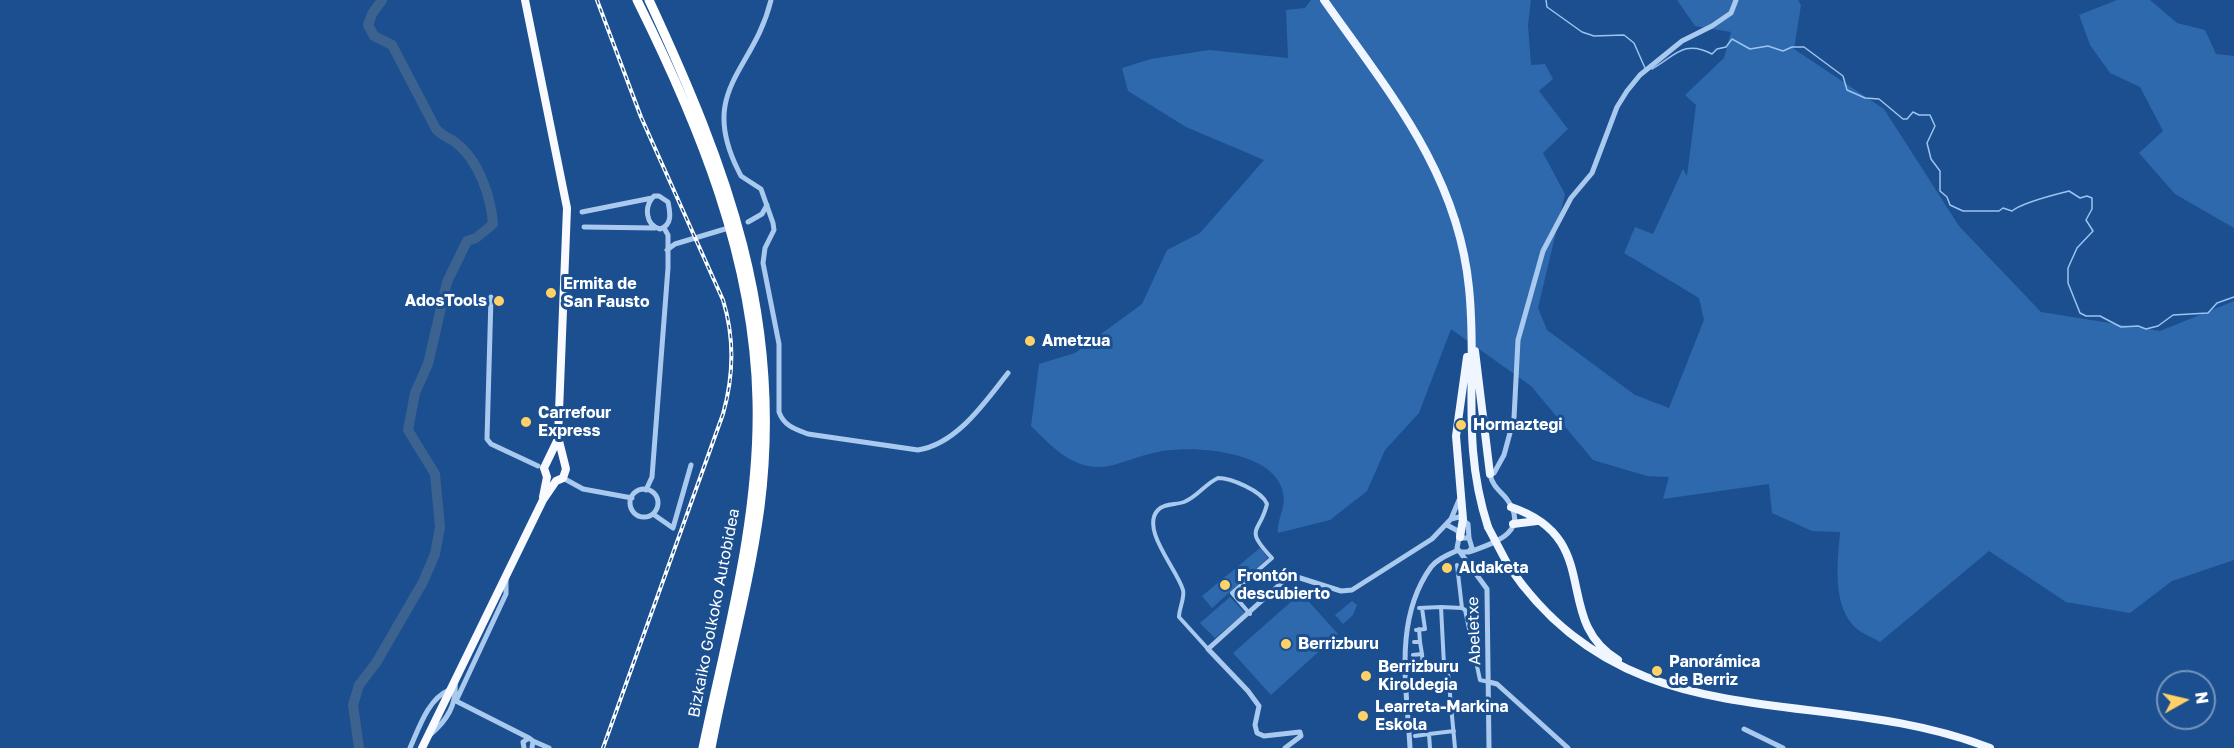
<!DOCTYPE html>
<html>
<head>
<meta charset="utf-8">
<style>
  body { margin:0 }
  #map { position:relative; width:2234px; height:748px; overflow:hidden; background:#1b4f8f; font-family:"Golos Text",sans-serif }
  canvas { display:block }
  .north { position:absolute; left:2156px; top:670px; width:60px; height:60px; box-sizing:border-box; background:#1b4f8f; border:2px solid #7695bc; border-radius:50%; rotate:82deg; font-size:16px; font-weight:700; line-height:24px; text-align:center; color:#fff }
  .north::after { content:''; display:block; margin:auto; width:21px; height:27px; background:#ffd166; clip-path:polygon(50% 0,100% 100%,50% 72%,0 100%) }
</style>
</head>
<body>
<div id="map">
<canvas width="2234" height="748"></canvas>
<div class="north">N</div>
</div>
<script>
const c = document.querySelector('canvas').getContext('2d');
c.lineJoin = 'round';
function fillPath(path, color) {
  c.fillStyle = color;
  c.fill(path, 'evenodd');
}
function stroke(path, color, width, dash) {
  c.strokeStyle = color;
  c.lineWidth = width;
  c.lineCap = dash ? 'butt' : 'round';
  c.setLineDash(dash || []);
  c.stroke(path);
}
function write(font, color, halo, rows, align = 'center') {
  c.font = font + ' "Golos Text",sans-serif';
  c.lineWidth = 6;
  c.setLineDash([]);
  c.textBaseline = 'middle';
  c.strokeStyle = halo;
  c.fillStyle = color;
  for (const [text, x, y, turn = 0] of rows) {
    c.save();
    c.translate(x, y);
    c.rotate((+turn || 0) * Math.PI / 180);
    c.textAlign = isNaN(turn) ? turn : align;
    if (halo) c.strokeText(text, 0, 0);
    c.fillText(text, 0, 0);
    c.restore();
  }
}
fillPath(new Path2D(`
  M1311,0H1531L1528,25L1531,65L1545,64L1553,79L1539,91L1568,129L1543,153L1565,194L1538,308L1547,330L1635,395L1669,408L1704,320L1699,298L1624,253L1635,227L1653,234L1683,169L1687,176L1696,105L1685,95L1724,58L1731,32L1695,26L1677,0H1798L1801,5L1794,49L1884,109L1959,226L2041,312L2160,331L2234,301V560L2172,581L2130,613L2066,602L1989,551L1880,642C1872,637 1858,632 1852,624C1832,600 1838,560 1840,532L1812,531L1772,513L1769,484L1663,499L1669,477L1647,476L1593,460L1531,386L1451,329L1419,413L1385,450L1367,491L1330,520L1278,533C1277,516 1288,508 1282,489C1270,450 1190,445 1158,452C1139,455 1119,466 1100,467C1071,468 1049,444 1031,426L1039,364L1075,353L1142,304L1167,250L1200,233L1264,160L1186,127L1128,91L1122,68L1151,59L1209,50L1288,58L1286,10L1305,8Z
  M2117,0H2150L2177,23L2205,30L2216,54L2234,56V228L2175,194L2139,153L2163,131L2140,87L2110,73L2090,45L2079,15Z
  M1260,548L1268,558L1212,608L1202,596Z
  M1301,593L1338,634L1271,695L1233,653Z
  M1230,597L1245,613L1215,638L1200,623Z
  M1352,601L1357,605L1353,615L1343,624L1335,615Z`), '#2e69ad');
stroke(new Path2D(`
  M1546,0L1547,7L1582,32L1594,36L1624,35L1634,43L1645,68
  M1652,69C1675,56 1684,39 1712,54L1717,49L1726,47L1732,39L1750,49L1768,46L1783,51L1792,47H1804L1843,76L1847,90L1865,98L1879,99L1903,119H1907L1913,112L1919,115H1930L1935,126L1927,143L1931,159L1940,171V191L1947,197L1950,205L1963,211H1999L2003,208L2012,211C2023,202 2054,195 2069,191L2080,198L2087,196L2092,198V209L2086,220L2093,231L2077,248L2068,268V283L2080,313L2086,316H2100L2121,327L2138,326L2146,329L2158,326L2173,315L2208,313L2217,303L2234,297`), '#9cc4f0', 1.5);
stroke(new Path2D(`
  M359,748L353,705L359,685L376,663L423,582L435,554L440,527L435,474L408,430L415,393L428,364L447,282L467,241L476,238L493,224C491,197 479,160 455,142C448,137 442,136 436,129L392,45L374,36L368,25L372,14L382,0`), '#3c6290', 10);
stroke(new Path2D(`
  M1457,565L1462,608
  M1441,607L1462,608L1465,610L1480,680L1489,682
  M1419,608L1441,607L1444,665L1448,673L1455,748
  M1416,630L1425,629L1422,608
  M1414,642H1420L1419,629
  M1208,649L1179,617C1179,608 1185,598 1183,590C1177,569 1140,529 1158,510C1164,503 1176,505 1184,502C1197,497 1205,484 1218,478C1231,478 1262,491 1267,504C1260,534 1243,527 1272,558L1232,593L1250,614
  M1422,654L1423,667
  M1413,655L1422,654L1420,642
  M1412,668L1444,665
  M1429,734L1454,731
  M1415,736L1429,734L1430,748`), '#a9c9ee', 4);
stroke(new Path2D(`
  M771,0C754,71 698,89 738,170L741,176L761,189L773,223L774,230L765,248L763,263L779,344V412C784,426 795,429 808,434L918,450C957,444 985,402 1008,373
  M654,196H659L668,202C670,212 673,225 660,229C645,225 644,206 654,196Z
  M582,212L652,198
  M748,222L762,214L767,205
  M584,227L655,228
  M667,250L675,244L725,229
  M491,297L487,439L491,444L538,466
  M563,478L583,489L632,498
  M630 503a14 14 0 1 1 28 0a14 14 0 1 1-28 0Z
  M646,490L652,477L668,268V235L664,228
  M653,514L673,528L691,465
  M1451,519L1459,500
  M1447,525L1458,531L1459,537
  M1460,552H1468L1472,548L1469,538H1459L1457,548L1487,589L1489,748
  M1469,552C1494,543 1532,532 1506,498C1499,490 1492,485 1490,474L1494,473L1504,455L1514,418L1518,340L1543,251L1571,198L1592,173L1617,107L1627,91L1640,75L1682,41L1712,26L1731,13L1736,0
  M1297,577L1341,591L1352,590L1432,539L1451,519L1459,517L1468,524L1469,538
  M506,580V594L456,701L529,738
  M1489,682L1497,684L1568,748
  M1744,729L1783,748
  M430,735C447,720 457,705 455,682
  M533,741L549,748
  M410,748C419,728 428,699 449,690
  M524,748L523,742L529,738L533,741L532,748
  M1285,748L1301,736L1300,732L1264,736L1257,733L1255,725L1259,706L1248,691L1208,649L1287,578
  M1410,748C1407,688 1393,620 1431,567C1437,559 1448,555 1458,550`), '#a9c9ee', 5);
stroke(new Path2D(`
  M1324,0C1388,91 1458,173 1469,288C1478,373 1460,441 1488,527
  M1475,351L1490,474
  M1511,507C1606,539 1550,619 1618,660
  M1513,524L1537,521
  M1460,537L1463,519L1456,436L1467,357
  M1508,565C1630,746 1818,681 1990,748`), '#f0f6ff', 8);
stroke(new Path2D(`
  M543,497L547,477L544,468L558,439
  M422,748L543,500L556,481L563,478L566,469L558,437L567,208L525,0`), '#f8faff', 8);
stroke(new Path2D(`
  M637,0C699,125 754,258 757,400C760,518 727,634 703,748
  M649,0C727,168 784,317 760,507C749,589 726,668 711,748`), '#fff', 9);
const rail = new Path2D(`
  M597,0L641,117L723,300C735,339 734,375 723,414L603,748`);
stroke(rail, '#fff', 4);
stroke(rail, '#1b4f8f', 1.5, [4.5]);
stroke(new Path2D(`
  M1488,527L1508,565`), '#f0f6ff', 8);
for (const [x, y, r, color] of [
  [551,293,6,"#ffd166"],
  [499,301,6,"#ffd166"],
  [1030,341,6,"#ffd166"],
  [526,422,6,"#ffd166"],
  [1461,425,6,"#ffd166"],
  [1447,568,6,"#ffd166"],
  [1225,585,6,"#ffd166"],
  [1286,644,6,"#ffd166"],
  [1657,671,6,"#ffd166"],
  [1366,676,6,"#ffd166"],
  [1363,716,6,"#ffd166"]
]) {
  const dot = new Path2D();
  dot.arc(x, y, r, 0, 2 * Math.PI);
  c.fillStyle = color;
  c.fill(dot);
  stroke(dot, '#1b4f8f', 2);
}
write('bold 16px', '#fff', '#1b4f8f', [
  ["Ermita de",563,284],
  ["San Fausto",563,302],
  ["AdosTools",487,301,"right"],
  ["Ametzua",1042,341],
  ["Carrefour",538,413],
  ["Express",538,431],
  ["Hormaztegi",1473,425],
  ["Aldaketa",1459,568],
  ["Frontón",1237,576],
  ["descubierto",1237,594],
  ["Berrizburu",1298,644],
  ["Panorámica",1669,662],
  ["de Berriz",1669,680],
  ["Berrizburu",1378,667],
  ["Kiroldegia",1378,685],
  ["Learreta-Markina",1375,707],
  ["Eskola",1375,725]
], 'left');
write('16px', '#fff', '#1b4f8f', [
  ["Bizkaiko Golkoko Autobidea",714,613,-79],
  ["Abeletxe",1474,631,-92]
]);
</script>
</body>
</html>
